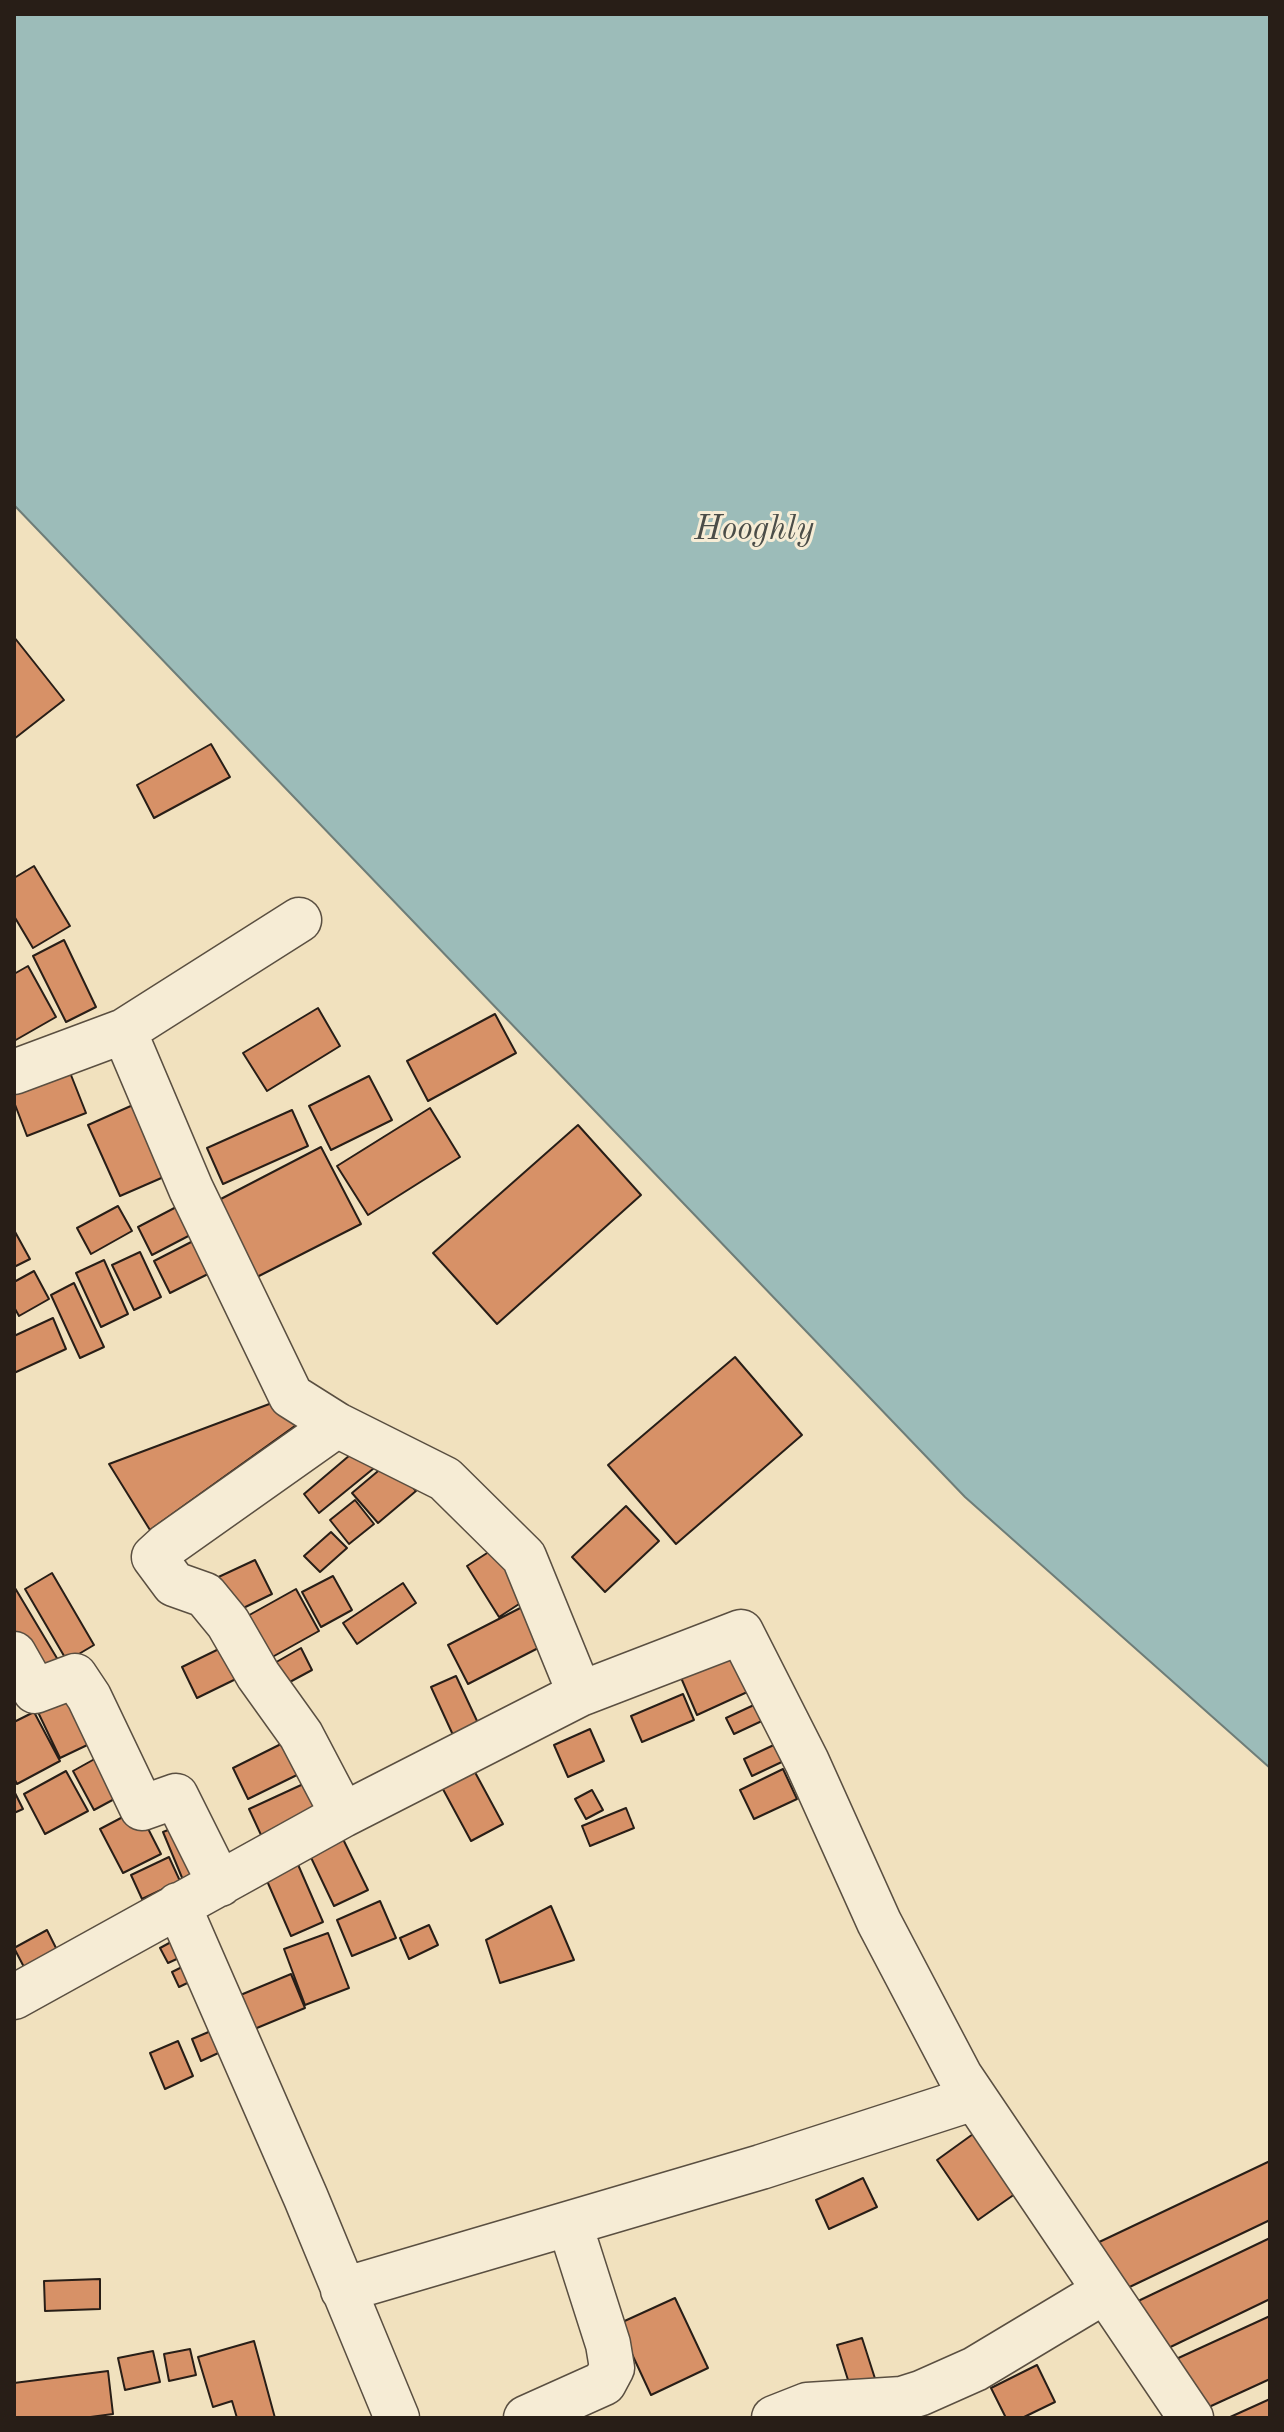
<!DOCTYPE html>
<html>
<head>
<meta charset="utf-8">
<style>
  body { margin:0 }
  #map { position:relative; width:1284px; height:2432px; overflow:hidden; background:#f1e1be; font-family:"Old Standard TT",serif }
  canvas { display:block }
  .frame { position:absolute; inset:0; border:16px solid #281e17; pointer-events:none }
</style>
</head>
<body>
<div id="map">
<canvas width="1284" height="2432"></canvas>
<div class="frame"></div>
</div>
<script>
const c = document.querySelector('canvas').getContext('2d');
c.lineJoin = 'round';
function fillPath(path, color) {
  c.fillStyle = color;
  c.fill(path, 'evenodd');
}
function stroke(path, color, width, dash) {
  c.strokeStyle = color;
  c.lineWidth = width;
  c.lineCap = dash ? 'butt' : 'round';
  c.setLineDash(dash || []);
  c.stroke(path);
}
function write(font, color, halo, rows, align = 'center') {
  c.font = font + ' "Old Standard TT",serif';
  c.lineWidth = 6;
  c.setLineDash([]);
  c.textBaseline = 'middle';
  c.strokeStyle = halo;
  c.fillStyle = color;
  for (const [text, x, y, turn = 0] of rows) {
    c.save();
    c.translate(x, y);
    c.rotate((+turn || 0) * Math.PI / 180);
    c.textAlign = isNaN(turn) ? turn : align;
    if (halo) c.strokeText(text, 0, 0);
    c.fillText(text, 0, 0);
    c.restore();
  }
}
const water = new Path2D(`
  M14,14H1270V1768L965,1497L14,505Z`);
fillPath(water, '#9cbcb9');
stroke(water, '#6e7d78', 2);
const building = new Path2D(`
  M14,637L64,700L14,739Z
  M211,744L230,777L154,818L137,785Z
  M34,866L70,926L33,948L14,916V878Z
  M64,940L96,1007L66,1022L33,956Z
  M28,966L56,1017L14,1041V974Z
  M318,1008L340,1046L267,1091L243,1053Z
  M495,1014L516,1053L428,1101L407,1061Z
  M69,1070L86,1113L27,1136L14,1102V1091Z
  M369,1076L392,1120L331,1150L309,1106Z
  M133,1105L166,1176L120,1196L88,1125Z
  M430,1108L460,1157L368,1215L337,1166Z
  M292,1110L308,1146L223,1184L207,1148Z
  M578,1125L641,1195L497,1324L433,1253Z
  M321,1147L361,1224L255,1278L215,1202Z
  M182,1204L196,1232L152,1255L138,1227Z
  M118,1206L132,1231L91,1254L77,1228Z
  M14,1230L30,1259L14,1267Z
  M199,1238L216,1270L170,1293L154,1261Z
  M140,1252L161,1297L134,1310L112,1265Z
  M104,1260L128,1314L101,1327L76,1273Z
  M34,1271L49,1299L19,1316L14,1307V1282Z
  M74,1283L104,1347L80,1358L51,1295Z
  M53,1318L66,1349L14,1373V1336Z
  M735,1357L802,1435L676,1544L608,1465Z
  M280,1400L299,1423L150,1530L109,1464Z
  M363,1444L379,1464L319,1513L304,1494Z
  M390,1461L416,1491L378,1523L352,1493Z
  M355,1500L374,1524L349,1544L330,1520Z
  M626,1506L659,1541L605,1592L572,1557Z
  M331,1532L347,1548L320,1572L304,1556Z
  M501,1544L533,1595L499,1617L467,1566Z
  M255,1560L272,1594L229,1615L212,1580Z
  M52,1573L94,1645L67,1661L25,1589Z
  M333,1576L352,1610L321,1627L302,1592Z
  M403,1583L416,1603L357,1644L343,1623Z
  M15,1588L64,1670L41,1684L14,1638Z
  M296,1589L319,1631L258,1665L235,1623Z
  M530,1603L550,1642L468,1684L448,1645Z
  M225,1646L240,1677L197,1698L182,1667Z
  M738,1647L756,1688L697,1715L679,1673Z
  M301,1648L312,1670L275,1690L264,1669Z
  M456,1676L478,1723L453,1735L431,1687Z
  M79,1688L102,1738L60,1758L36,1708Z
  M683,1694L694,1720L642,1742L631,1716Z
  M756,1704L764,1720L734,1734L726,1718Z
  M34,1712L60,1761L17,1784L14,1778V1722Z
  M590,1729L604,1761L568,1777L554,1745Z
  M285,1742L301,1773L248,1799L233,1768Z
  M778,1743L786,1760L752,1776L744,1759Z
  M109,1751L131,1790L94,1810L73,1771Z
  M470,1763L503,1824L471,1841L438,1780Z
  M783,1769L797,1799L754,1819L740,1790Z
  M66,1771L88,1811L45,1834L24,1794Z
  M312,1780L324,1809L262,1837L249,1809Z
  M592,1790L603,1810L586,1819L575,1799Z
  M14,1791L23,1809L14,1813Z
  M626,1808L634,1828L590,1846L582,1826Z
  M138,1809L161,1854L123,1873L100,1829Z
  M186,1823L211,1883L188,1892L163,1832Z
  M339,1831L368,1890L334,1906L306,1847Z
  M169,1857L180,1881L142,1899L131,1875Z
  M296,1860L323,1922L291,1936L264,1874Z
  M380,1901L396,1938L352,1956L337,1920Z
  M551,1906L574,1960L500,1983L486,1940Z
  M429,1925L438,1945L409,1959L400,1938Z
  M47,1930L58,1952L25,1969L14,1948Z
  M328,1933L349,1988L305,2005L284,1949Z
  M184,1935L192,1952L168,1963L160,1948Z
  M194,1961L202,1976L179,1987L172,1972Z
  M291,1974L305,2008L240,2035L226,2001Z
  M218,2028L227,2049L201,2061L192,2039Z
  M178,2041L193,2076L165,2089L150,2053Z
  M980,2129L1022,2189L978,2220L937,2160Z
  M1270,2161V2220L1117,2293L1095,2244Z
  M863,2178L877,2207L829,2229L816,2200Z
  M1270,2238V2299L1158,2353L1134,2303Z
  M100,2279V2309L45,2311L44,2281Z
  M675,2298L708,2368L651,2395L618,2324Z
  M1270,2316V2379L1198,2412L1174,2360Z
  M862,2338L879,2391L854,2399L837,2345Z
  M254,2341L275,2418H237L232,2401L213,2407L198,2357Z
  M190,2349L196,2375L169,2381L164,2354Z
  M153,2351L160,2382L125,2390L118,2358Z
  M1037,2365L1055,2402L1022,2418H1006L991,2388Z
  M108,2371L113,2414L83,2418H14V2383Z
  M1270,2399V2418H1228Z`);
fillPath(building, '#d79167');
stroke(building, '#281e17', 2);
const minor = new Path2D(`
  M124,1031L191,1189L291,1396L337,1425L445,1479L524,1557L580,1694
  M14,1072L124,1031L299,920
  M337,1425L166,1546L154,1557L174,1584L205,1595L228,1623L258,1675L301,1735L343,1815
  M14,1654L35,1691L75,1676L89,1697L142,1808L176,1796L220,1884
  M178,1905L306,2198L397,2418
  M14,1997L343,1815L580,1694L741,1632L807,1762L879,1922L960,2076L1191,2418
  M343,2290L761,2167L974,2098
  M526,2418L604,2383L612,2368L608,2344L570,2225
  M774,2418L807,2405L902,2399L921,2393L975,2369L1105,2291`);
stroke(minor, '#5a4f41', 47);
stroke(minor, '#f6ecd5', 44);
write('italic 34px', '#4b4d48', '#f6ecd5', [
  ["Hooghly",754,530]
]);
</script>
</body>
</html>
